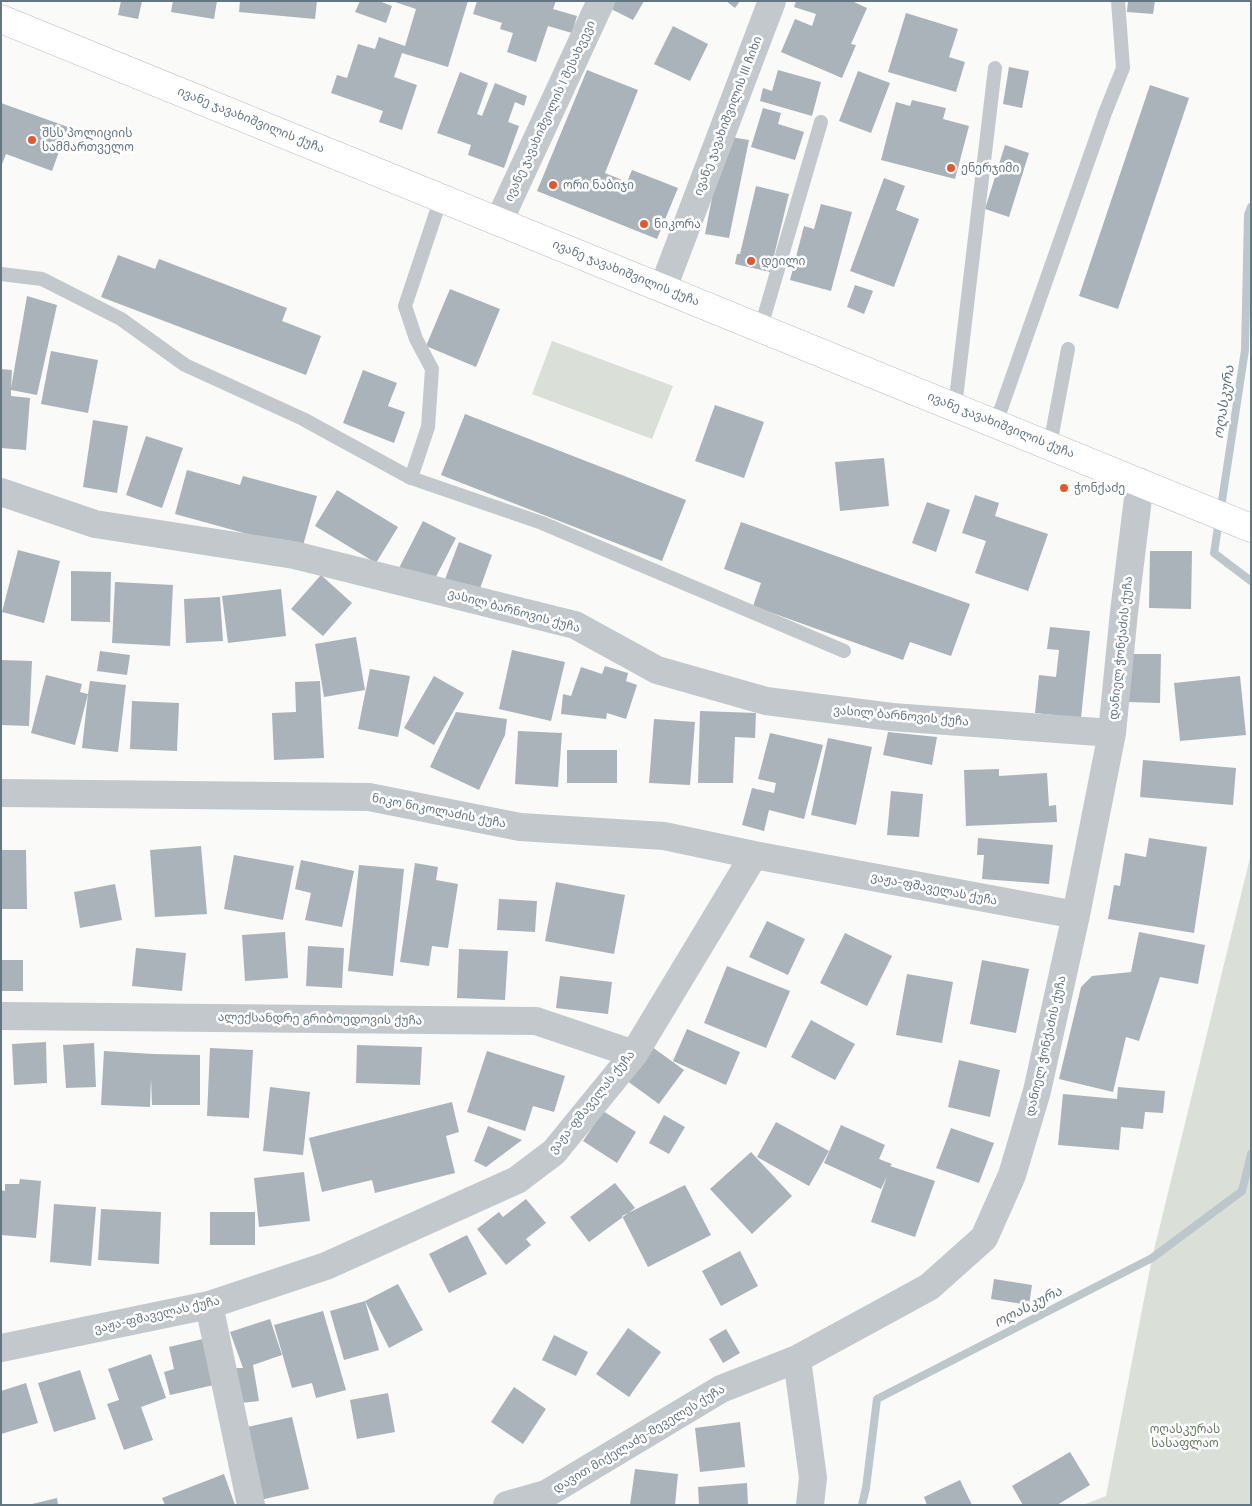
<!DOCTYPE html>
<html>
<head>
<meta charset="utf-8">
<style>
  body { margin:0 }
  #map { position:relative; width:1252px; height:1506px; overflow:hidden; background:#fafaf8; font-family:Mulish,sans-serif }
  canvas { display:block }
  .frame { position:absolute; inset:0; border:2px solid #657683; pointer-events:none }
</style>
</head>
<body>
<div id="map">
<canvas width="1252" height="1506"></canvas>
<div class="frame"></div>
</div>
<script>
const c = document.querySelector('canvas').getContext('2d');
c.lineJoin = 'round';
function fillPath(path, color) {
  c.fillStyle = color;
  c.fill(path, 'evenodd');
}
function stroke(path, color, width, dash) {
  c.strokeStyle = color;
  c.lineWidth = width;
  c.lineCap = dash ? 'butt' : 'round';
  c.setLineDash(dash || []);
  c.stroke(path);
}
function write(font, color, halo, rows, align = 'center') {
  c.font = font + ' Mulish,"Noto Sans Georgian",sans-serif';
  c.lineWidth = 5;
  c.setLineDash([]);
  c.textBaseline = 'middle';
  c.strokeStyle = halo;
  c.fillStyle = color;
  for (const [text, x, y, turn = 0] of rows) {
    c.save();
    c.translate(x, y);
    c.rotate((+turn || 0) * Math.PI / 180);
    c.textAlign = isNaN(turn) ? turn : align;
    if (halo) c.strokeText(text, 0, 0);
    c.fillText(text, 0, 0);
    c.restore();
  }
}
fillPath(new Path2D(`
  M552,341L673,386L652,439L532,394Z
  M1251,854V1505H1083L1106,1496L1152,1258Z`), '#dadfd7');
stroke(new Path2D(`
  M1251,207L1248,215L1245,350L1214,553L1251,581
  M862,1505L866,1488L877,1399L1152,1258L1242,1191L1251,1154`), '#bbc7cb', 8);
fillPath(new Path2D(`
  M121,1H142L138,19L118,15Z
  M173,1H217L214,19L171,12Z
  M240,1H317L315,19L239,12Z
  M360,1H379L392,6L386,23L355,12Z
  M392,1H468L448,67L402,53L394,77L417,85L402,130L379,122L383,111L331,93L337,75L347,78L358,44L375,49L379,37L405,46L416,9Z
  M477,1H556L553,9L577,16L572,33L548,26L536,62L507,52L513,33L500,29L502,23L473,14Z
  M615,1H644L633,20L611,9Z
  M726,1H740L735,8Z
  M796,1H852L867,8L851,44L856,45L842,78L781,52L795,19L812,26L816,14L794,7Z
  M1128,1H1155L1153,14L1127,12Z
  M906,13L958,29L949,57L965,62L956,92L888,72Z
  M673,26L708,44L690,81L654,64Z
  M1009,67L1029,71L1022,108L1003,104Z
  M587,70L638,90L605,173L627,182L632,170L678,188L657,239L537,191Z
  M778,70L821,82L812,116L760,101L763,88L772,91Z
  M858,71L890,83L871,133L839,121Z
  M460,72L488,83L477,114L482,116L495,83L527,96L524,106L515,102L508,122L519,126L504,168L468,155L471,145L437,133Z
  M1150,85L1189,98L1118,309L1079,296Z
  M912,100L946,108L943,119L969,126L955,179L881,160L896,102L910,106Z
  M1,103L68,127L52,171L6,154L1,167Z
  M763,108L781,113L778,124L804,132L795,160L751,147Z
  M724,136L749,140L729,238L705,234Z
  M1005,145L1029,153L1009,217L985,209Z
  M884,178L905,186L896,210L919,219L894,287L850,271Z
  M756,186L789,194L770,272L735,264L737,254H740Z
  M821,204L852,212L831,291L790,280L804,226L814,229Z
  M118,255L155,269L159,259L287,308L282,321L321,336L306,375L101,297Z
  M855,285L873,291L864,314L847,307Z
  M450,289L500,309L476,367L426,346Z
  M27,296L57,305L37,395L11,390V396L30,398L26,450L1,448V369L12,370L11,388Z
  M51,351L98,360L88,413L41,404Z
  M363,370L397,383L388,406L405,412L394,443L343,423Z
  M715,405L764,422L744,478L695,461Z
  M465,414L686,500L662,561L441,475Z
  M93,420L128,426L117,493L83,487Z
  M146,436L183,448L162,508L126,495Z
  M884,458L889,506L840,511L835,462Z
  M187,470L240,485L243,476L317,496L302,549L175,514Z
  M337,490L398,527L376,563L315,526Z
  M975,495L999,503L995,516L1048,534L1028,591L975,573L986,541L962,533Z
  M927,502L950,510L936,552L912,543Z
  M423,521L456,538L430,588L397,572Z
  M741,522L970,604L951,656L910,642L903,660L753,606L761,583L724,569Z
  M459,542L492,555L478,594L444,582Z
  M18,550L60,561L44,623L2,612Z
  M1150,551H1192L1191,609L1149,608Z
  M71,571L111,572L110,622L71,621Z
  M321,575L352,603L323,636L291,609Z
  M115,582L173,585L170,646L112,643Z
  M281,589L286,636L228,643L222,596Z
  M220,597L223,641L186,643L184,599Z
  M1050,627L1090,631L1081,718L1035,713L1039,675L1056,677L1059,650L1047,649Z
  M356,637L365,690L324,697L315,644Z
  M512,650L565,662L551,721L499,709Z
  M100,651L130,655L127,675L97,671Z
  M1128,654H1161L1160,703L1128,702Z
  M1,660L32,661L29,726L1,725Z
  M605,666L628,673L626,681L637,685L626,719L607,713L606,719L561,714L563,694L571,696L581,667L602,674Z
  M370,669L410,676L398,737L358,729Z
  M46,675L82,684L80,692L88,694L90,681L126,685L118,752L82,748L88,694L75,745L31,733Z
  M434,676L464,693L434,745L404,728Z
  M1240,676L1246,735L1180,741L1174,683Z
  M320,681L324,758L274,760L272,713L296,712L295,682Z
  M132,701L179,703L177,751L130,749Z
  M700,711L756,713L755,738L735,737L733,783H698Z
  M456,712L507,719L505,735L479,790L430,767Z
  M654,719L695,722L690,785L649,783Z
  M518,731L562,733L558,787L515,784Z
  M888,732L937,737L932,765L883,755Z
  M770,733L823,745L804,819L769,810L764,831L742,825L752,788L774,793L776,783L758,779Z
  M828,738L872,747L856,825L811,815Z
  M567,750H617V783H567Z
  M1143,760L1236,768L1233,805L1140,797Z
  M999,769V776L1047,773L1049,806L1056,805L1057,822L966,826L964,770Z
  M891,791L923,794L919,837L887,835Z
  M978,838L1053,845L1049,884L982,879L984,855H977Z
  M1149,838L1207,847L1194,933L1108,919L1114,885L1120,886L1125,853L1146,857Z
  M201,846L207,914L155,917L150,850Z
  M1,850H26L27,909H1Z
  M234,855L294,866L283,920L224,909Z
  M301,860L354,871L342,927L305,920L311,893L295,889Z
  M415,863L438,867L436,880L458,884L448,948L432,946L429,966L400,962Z
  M359,865L404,869L393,976L348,971Z
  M556,882L625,895L614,954L545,941Z
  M115,884L122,920L80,928L74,892Z
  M499,899L537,901L535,932L497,930Z
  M767,921L805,939L788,975L749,957Z
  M285,932L288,978L245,981L242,935Z
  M1139,932L1205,945L1198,984L1160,977L1139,1041L1126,1037L1113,1092L1059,1079L1081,987L1092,976L1131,972Z
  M845,933L892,956L867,1006L820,983Z
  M308,946L344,948L342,988L306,986Z
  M136,948L186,953L182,991L132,986Z
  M459,949L508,951L505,1000L457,998Z
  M1,960H23V991H1Z
  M982,960L1029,969L1016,1033L970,1024Z
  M727,966L790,991L766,1048L704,1023Z
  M907,974L953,982L942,1043L896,1035Z
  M560,976L612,982L608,1014L556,1008Z
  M811,1020L855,1044L835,1080L791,1057Z
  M687,1029L740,1052L726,1085L673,1061Z
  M46,1042L47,1083L14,1085L12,1044Z
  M94,1043L96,1087L66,1088L63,1045Z
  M648,1044L684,1070L659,1104L623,1078Z
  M357,1045L422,1047L420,1085L356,1083Z
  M210,1048L253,1050L249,1118L207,1116Z
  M104,1051L153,1054L200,1055V1105H152L151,1078L150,1107L101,1105Z
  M487,1051L565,1076L554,1112L533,1106L525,1131L467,1112Z
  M959,1060L1000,1070L990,1117L948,1107Z
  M270,1087L310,1092L303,1155L263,1151Z
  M1118,1087L1165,1091L1163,1113L1145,1112L1143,1129L1121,1127L1119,1150L1058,1145L1063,1094L1117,1099Z
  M452,1102L459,1132L446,1136L455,1173L375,1193L372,1180L322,1192L309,1138Z
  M603,1111L636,1132L617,1163L583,1141Z
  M664,1115L685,1127L669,1154L649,1143Z
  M776,1122L829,1151L809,1186L757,1157Z
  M841,1125L885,1145L879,1159L892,1164L890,1166L935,1181L915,1237L871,1222L887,1176L881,1189L824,1163Z
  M488,1126L522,1140L486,1167L474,1161Z
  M951,1128L994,1143L979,1183L936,1168Z
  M751,1152L792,1196L752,1234L710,1189Z
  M304,1172L310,1221L259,1227L254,1178Z
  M20,1179L41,1181L36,1238L1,1235V1190L5,1191V1184H19Z
  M615,1183L635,1208L589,1242L570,1217Z
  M685,1185L711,1235L648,1267L622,1216Z
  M526,1199L546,1223L526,1239L531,1245L506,1265L477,1229L499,1212L503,1217Z
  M54,1204L96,1207L91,1266L50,1262Z
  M101,1209L161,1212L159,1264L98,1260Z
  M210,1212H255V1245H210Z
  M467,1235L487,1274L449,1293L429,1254Z
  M740,1251L758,1286L721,1306L702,1271Z
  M994,1279L1032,1285L1029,1305L991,1299Z
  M398,1284L423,1330L389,1348L365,1301Z
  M365,1301L379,1350L344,1360L330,1311Z
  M323,1311L346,1390L316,1398L312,1383L292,1388L274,1325Z
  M270,1319L282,1355L253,1365L259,1401L241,1403L235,1368H243L230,1332Z
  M628,1328L661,1352L629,1397L596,1374Z
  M726,1329L740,1353L723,1363L709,1339Z
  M554,1335L588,1352L576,1376L542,1360Z
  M207,1338L218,1384L170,1395L164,1372L174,1369L169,1347Z
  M151,1354L166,1398L141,1407L153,1440L124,1450L107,1404L119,1400L108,1369Z
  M80,1370L96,1419L54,1432L38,1383Z
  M26,1383L38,1423L1,1434V1391Z
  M514,1387L546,1409L523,1444L491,1422Z
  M388,1393L395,1432L357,1439L350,1400Z
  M292,1417L309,1489L260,1500L243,1428Z
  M740,1422L745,1467L700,1472L695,1428Z
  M1070,1452L1090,1485L1057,1505H1023L1012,1486Z
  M635,1469L678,1474L675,1505H630Z
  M224,1474L235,1505H165L162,1498Z
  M960,1480L972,1505H927L924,1497Z
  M747,1483L748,1505H699L698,1487Z
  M57,1498L58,1505H32V1504Z`), '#aab3b9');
const primary = new Path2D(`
  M1,19L1251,528`);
stroke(primary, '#b5babe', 29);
stroke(new Path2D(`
  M1,274L42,279L121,319L185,365L303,419L411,478L428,427L432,369L416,339L405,306L441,198
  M761,327L821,122
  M955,407L995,68
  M996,423L1105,113L1123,68L1118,1
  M1050,445L1068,349
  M411,478L542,523L844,651`), '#c3c8cc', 14);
stroke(new Path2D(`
  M499,221L601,1
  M663,288L772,1
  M1,492L95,524L294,555L575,625L657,670L766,701L892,717L1112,733
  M1,793L369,797L520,827L664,836L754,855L1076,915
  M1,1016L536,1021L634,1054
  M209,1305L251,1505
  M1,1348L209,1305L326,1266L517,1180L554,1152L634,1054L754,855
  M797,1359L813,1478L810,1505
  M507,1505L546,1494L721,1389L797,1359L929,1287L984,1238L1012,1175L1037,1091L1076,915L1112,733L1124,612L1140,482`), '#c3c8cc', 28);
stroke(primary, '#fff', 28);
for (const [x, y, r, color] of [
  [32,140,5,"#e4572e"],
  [951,168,5,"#e4572e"],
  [553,185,5,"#e4572e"],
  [644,224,5,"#e4572e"],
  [751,261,5,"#e4572e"],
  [1064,488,5,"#e4572e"]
]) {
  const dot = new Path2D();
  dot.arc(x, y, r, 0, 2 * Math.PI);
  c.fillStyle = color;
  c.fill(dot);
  stroke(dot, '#fff', 2);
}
write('12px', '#657683', '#fff', [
  ["ივანე ჯავახიშვილის I შესახვევი",550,111,-65],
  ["ივანე ჯავახიშვილის III ჩიხი",728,116,-69],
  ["ივანე ჯავახიშვილის ქუჩა",251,120,22],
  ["ივანე ჯავახიშვილის ქუჩა",626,273,22],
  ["ივანე ჯავახიშვილის ქუჩა",1001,425,22],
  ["ვასილ ბარნოვის ქუჩა",514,611,15],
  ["დანიელ ჭონქაძის ქუჩა",1121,648,-84],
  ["ვასილ ბარნოვის ქუჩა",901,716,5],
  ["ნიკო ნიკოლაძის ქუჩა",439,811,11],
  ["ვაჟა-ფშაველას ქუჩა",934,889,11],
  ["ალექსანდრე გრიბოედოვის ქუჩა",320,1019,1],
  ["დანიელ ჭონქაძის ქუჩა",1046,1046,-77],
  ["ვაჟა-ფშაველას ქუჩა",592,1102,-51],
  ["ვაჟა-ფშაველას ქუჩა",157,1315,-13],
  ["დავით მიქელაძე-მეველეს ქუჩა",639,1439,-31]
]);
write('12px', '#657683', '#fff', [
  ["შსს პოლიციის",42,133],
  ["სამმართველო",42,147],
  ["ენერჯიმი",961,168],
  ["ორი ნაბიჯი",563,185],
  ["ნიკორა",654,224],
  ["დეილი",761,261],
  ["ჭონქაძე",1074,488]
], 'left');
write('12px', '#687a64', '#fff', [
  ["ოღასკურას",1185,1429],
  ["სასაფლაო",1185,1443]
]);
write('italic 14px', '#60757c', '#fff', [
  ["ოღასკურა",1224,402,-81],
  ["ოღასკურა",1028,1307,-27]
]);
</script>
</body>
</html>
